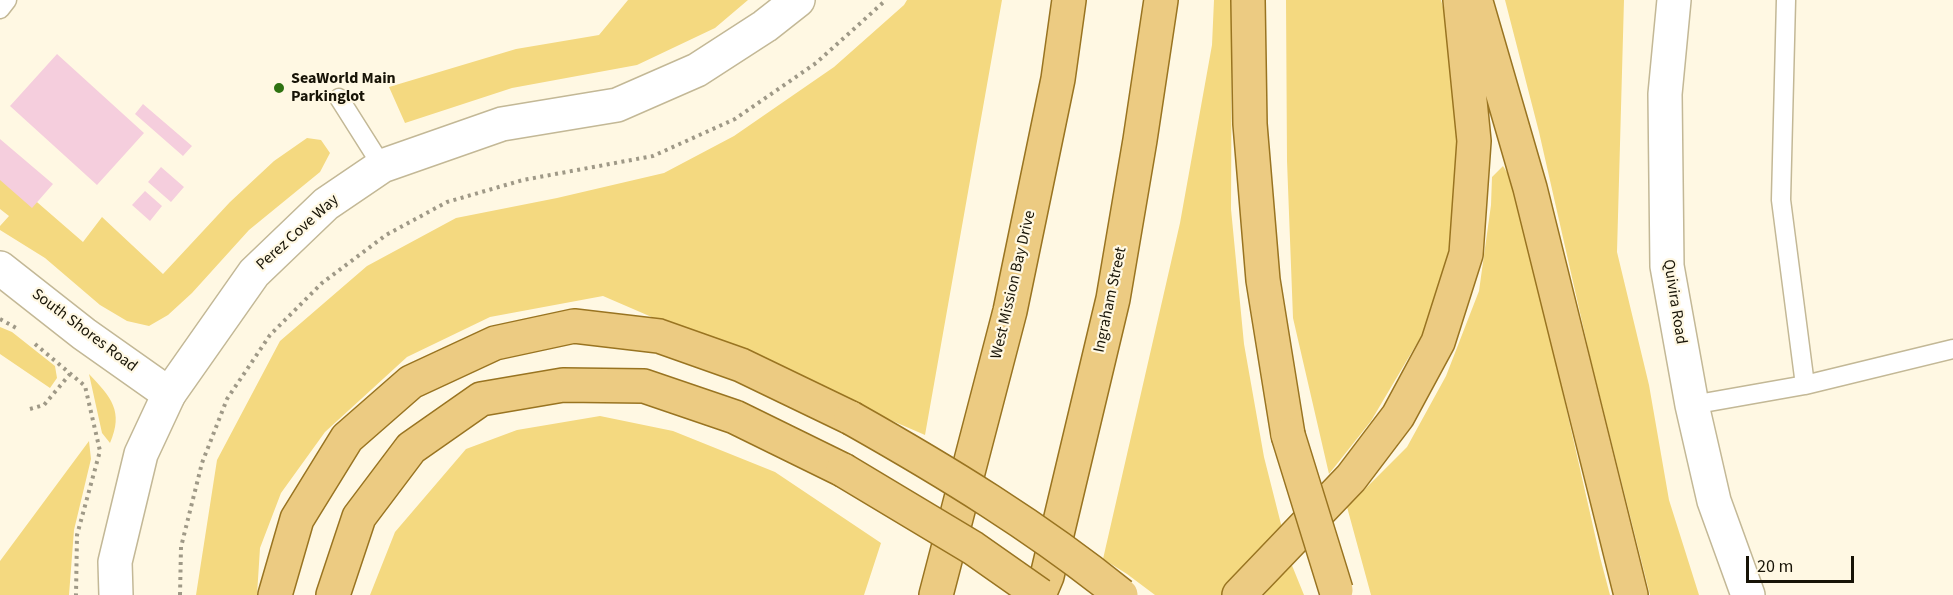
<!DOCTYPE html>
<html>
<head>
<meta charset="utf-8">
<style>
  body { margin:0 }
  #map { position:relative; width:1953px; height:595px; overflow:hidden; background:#fff8e3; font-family:"Source Sans 3",sans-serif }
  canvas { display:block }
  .scale { position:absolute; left:1746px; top:556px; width:108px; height:27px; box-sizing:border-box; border:3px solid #171306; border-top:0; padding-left:8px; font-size:18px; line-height:21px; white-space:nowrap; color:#171306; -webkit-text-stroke:4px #fff8e3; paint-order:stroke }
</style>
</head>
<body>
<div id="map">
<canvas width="1953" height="595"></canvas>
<div class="scale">20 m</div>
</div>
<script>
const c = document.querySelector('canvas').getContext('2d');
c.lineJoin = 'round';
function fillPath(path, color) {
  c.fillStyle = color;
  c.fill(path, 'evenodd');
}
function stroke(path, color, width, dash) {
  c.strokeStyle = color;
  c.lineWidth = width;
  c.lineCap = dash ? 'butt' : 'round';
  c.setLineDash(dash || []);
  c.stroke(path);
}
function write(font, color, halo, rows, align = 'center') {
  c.font = font + ' "Source Sans 3",sans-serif';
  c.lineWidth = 4.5;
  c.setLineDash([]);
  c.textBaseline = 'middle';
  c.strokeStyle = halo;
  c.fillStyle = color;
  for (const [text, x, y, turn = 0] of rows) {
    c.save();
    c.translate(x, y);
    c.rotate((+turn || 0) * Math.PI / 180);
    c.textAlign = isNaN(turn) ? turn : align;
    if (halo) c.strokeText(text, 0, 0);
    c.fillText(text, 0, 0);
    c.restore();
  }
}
fillPath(new Path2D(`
  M628,0H748L715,28L637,65L512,88L405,123L389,87L516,49L599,35Z
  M907,0H1002L925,435L603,296L490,317L407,357L325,432L281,493L260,548L257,595H196L217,460L280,341L367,266L456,218L557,198L664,173L734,136L834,67L904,5Z
  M1214,0H1232L1231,209L1244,344L1264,457L1284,536L1223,595H1155L1127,574L1103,559L1180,223L1212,45Z
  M1286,0H1441L1444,11L1458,154L1453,235L1429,323L1371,421L1329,474L1293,318L1287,161Z
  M1505,0H1624L1617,252L1649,385L1669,500L1699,595H1650L1591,361L1539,132Z
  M307,138L321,140L330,153L320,172L249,230L192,293L168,315L149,326L127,321L100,305L45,258L0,230V226L9,216L0,209V170L83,242L102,217L163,274L230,202L274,161Z
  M1503,166L1516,187L1600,557L1610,595H1371L1347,507L1407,447L1446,376L1479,291L1491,205L1492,177Z
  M0,327L12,332L55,366L57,378L50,388L0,354Z
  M89,374C111,397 124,411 110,443L102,433Z
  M600,416L673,431L775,472L881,543L864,595H370L395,532L466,449L517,430Z
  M89,441L91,459L74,530L69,595H0V561Z
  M1291,563L1304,595H1264Z`), '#f4d980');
fillPath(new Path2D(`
  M57,54L144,133L97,185L10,106Z
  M143,104L192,146L183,156L135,114Z
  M0,139L53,184L32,208L0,180Z
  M161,167L184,187L171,202L148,182Z
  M145,191L162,206L150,221L132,205Z`), '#f5cedd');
const lane = new Path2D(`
  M1786,0L1781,200L1805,385
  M0,9L7,0
  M339,98L382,166
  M1692,405L1805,385L1953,349`);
const street = new Path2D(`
  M0,268L84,334L169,394`);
const secondary = new Path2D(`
  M1674,0L1665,94L1667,266L1692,405L1714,501L1748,595
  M116,595L115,562L141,454L169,394L254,273L326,204L382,166L502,124L617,105L697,70L765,26L798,0`);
const primary = new Path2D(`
  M1248,0L1250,124L1263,280L1288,435
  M1476,2L1530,188L1631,595
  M275,595L297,519L347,438L411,382L495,343L574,326L659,336L741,365L851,418
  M333,595L359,517L411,448L481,399L563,385L644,386L735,417L843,470
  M936,595L1010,311L1058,79L1069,0
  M1039,595L1047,576L1113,299L1140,140L1161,0
  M1239,595L1351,478L1398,416L1438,342L1466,254L1474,141L1460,0`);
stroke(lane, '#c3b896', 21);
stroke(street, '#c3b896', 36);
stroke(secondary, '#c3b896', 36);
stroke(primary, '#997421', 36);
stroke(new Path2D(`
  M0,319L18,329
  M35,344L85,386L100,451L77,535L76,595
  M30,409L44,405L70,374
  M180,595L181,547L202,463L227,399L270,335L322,283L386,235L447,202L523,180L653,156L735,119L816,63L886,0`), '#9f9987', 4, [3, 4.5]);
stroke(lane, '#fff', 18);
stroke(street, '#fff', 33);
stroke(secondary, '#fff', 33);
stroke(primary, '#eccb82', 33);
const primaryBridge = new Path2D(`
  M851,418C945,471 1037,527 1121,595
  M1288,435L1336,590
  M843,470L973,548L1040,595`);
stroke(primaryBridge, '#997421', 36, []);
stroke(primaryBridge, '#eccb82', 33);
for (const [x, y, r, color] of [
  [279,88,6,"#2e7211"]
]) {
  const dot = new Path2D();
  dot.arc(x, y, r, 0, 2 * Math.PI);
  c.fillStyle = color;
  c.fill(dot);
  stroke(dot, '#fff8e3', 2);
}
write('bold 16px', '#171306', '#fff8e3', [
  ["SeaWorld Main",291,79],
  ["Parkinglot",291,97]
], 'left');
write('16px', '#171306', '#fff8e3', [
  ["Perez Cove Way",298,233,-42],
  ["West Mission Bay Drive",1014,285,-77],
  ["Ingraham Street",1111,300,-78],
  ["Quivira Road",1674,302,81],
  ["South Shores Road",84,331,37]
]);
</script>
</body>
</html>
